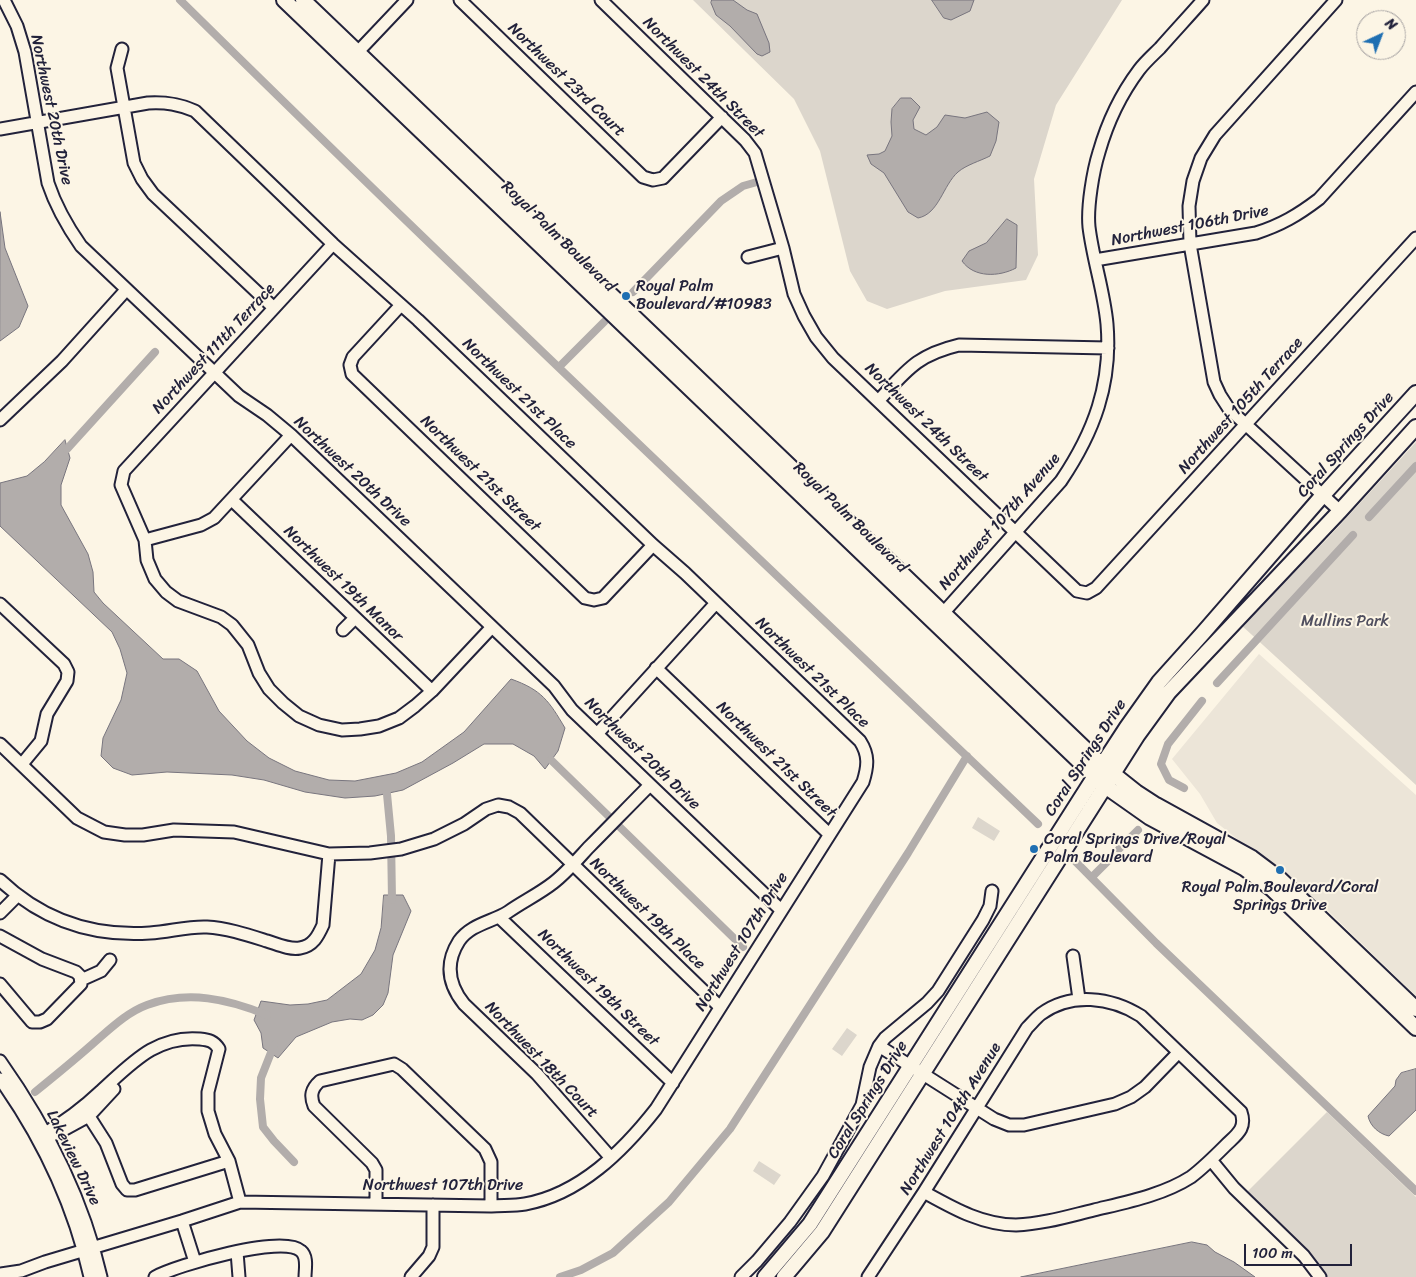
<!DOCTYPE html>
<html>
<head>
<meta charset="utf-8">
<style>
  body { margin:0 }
  #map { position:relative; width:1416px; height:1277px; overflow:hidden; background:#fcf5e5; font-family:Sriracha,sans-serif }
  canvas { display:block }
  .north { position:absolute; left:1356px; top:10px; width:50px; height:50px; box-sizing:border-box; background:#fcf5e5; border:1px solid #a5a1a1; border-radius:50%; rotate:43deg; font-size:14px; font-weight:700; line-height:20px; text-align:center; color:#22223b }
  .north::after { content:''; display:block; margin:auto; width:18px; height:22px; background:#1f6fb2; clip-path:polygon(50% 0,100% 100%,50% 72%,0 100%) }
  .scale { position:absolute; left:1244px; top:1244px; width:108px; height:22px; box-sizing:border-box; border:2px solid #22223b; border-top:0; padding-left:6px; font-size:15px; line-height:18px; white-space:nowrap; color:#22223b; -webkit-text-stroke:4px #fcf5e5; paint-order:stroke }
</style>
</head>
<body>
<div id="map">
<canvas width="1416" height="1277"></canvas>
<div class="north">N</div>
<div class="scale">100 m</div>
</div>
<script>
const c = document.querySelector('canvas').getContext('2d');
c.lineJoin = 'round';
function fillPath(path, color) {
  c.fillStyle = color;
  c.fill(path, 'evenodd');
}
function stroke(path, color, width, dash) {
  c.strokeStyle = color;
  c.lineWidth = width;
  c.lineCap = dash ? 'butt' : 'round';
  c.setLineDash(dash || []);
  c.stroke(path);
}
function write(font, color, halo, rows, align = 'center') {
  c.font = font + ' Sriracha,sans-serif';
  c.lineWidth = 4;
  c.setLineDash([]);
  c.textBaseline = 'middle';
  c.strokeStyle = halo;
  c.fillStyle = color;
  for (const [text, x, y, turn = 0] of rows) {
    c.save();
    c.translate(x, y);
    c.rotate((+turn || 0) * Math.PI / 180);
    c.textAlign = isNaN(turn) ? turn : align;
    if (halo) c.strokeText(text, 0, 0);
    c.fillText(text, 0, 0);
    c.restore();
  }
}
fillPath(new Path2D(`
  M1259,654L1416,795V996L1326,909L1217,823L1200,794L1172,759Z`), '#ece5d8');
fillPath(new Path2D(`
  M693,0H1122L1056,105L1034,179L1038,255L1026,280L945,291L887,309L867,301L850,271L820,151L794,99Z
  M1416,442V785L1240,624L1327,539Z
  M978,817L1000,831L994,841L972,828Z
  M847,1028L857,1035L842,1056L832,1049Z
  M1327,1112L1416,1197V1277H1325C1303,1245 1275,1219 1247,1192Z
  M759,1161L781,1175L774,1185L753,1171Z`), '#dcd6cc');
const water = new Path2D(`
  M712,0H733L747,10L757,14L769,43L770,52L762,56L757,54L730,26L716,15L711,3Z
  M932,0H974L970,11L951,20L944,18Z
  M901,98H911L920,107L913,120L914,129L926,135L937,127L945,115L965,118L987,112L999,122L996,141L990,156C980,161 966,165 958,172C943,185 939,214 918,218L908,212L884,173L871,164L867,155L879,154L885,151L892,136L891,122L892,109Z
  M0,212L5,248L28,306L19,327L0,341Z
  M1007,219L1017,225L1016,268C999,277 974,278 962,261L969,251L986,243Z
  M65,440L70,458L61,485V505L88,554L93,572L94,592L103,603L163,659H179L197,671L219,711L247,741L269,758L295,771L329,780L355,781L396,773L422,762L464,732L511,679C542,690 549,701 565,728L558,751L545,769L534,756L513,744H484L453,763L403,790L375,796L345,798L305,792L264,780L232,775L167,772L132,775L113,768L101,756L103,738L121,700L127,673L120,649L112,632L0,526V483L27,476L44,462Z
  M384,895H403L411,911L393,955L388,993L383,1005L373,1015L362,1020L350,1019L332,1022L296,1037L278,1058L263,1048L261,1033L254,1020L261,1001L290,1005L308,1004L327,1000L361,974L375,950L381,928Z
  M1416,1069V1110L1389,1136C1379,1134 1370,1126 1368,1116L1395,1086L1396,1080L1401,1073Z
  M1192,1242L1207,1245L1215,1252L1234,1262L1255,1277H1021Z`);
fillPath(water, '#b2adab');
stroke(water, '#78757e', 1);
stroke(new Path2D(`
  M180,0C462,278 751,551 1038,824
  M633,292L721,201L743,186L757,182
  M559,367L604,322
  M67,449L155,352
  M1369,517L1416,466
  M1217,683L1353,535
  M551,760L743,947
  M1184,788L1169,780L1161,764L1168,744L1202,701
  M387,794L391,836L392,900
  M1119,849L1138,830
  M1075,861L1156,943L1416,1191
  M1092,877L1108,861
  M274,1045L261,1078L260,1099L263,1127L274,1141L294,1162
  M35,1092C56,1075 77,1058 97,1040C112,1027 128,1012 147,1005C188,990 228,999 267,1015
  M560,1277L581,1270L613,1253L669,1202L730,1129L908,853L967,756`), '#b2adab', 8);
const minor = new Path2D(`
  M4,0L17,26L25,52L48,183C56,207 67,226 81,246L239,396L267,415L291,435L554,686L572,710L781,910
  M460,0L643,177L653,180L663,178L722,117
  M601,0L745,140L755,153L783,248L794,294L804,316L816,337L833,358L1077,591L1087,593L1096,588L1416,238
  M1336,0L1215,135L1201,158L1193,181L1189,206L1190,244L1214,382L1220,395L1229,409L1340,511
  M122,49L117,68L134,163L142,179L153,194L274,308
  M353,57L407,0
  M0,129L148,103C166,102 179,104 195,111L333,244L418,320L653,545L685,573L860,741C869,755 868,766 863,782L656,1109C623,1151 580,1194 525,1204C514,1206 502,1205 491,1206L240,1202L182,1221L45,1262L21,1271L0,1274
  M333,244L124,471L121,485L145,540L147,560L155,579L166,592L178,601L221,617L232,625L248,645L259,673L269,689L283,703L299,716L319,725L342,730L360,729L379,726L399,718L415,706L432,691L492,627
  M748,257L783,248
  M1095,260L1256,233C1281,225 1298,215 1319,199L1416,92
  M400,306L353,357L350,365L352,374L585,598L594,600L603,598L653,545
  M879,400C907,370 917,355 959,345L1108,348
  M0,420L62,361L126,290
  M232,500L432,691
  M145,540L201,525L214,518L291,435
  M0,604L64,664L68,672L67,681L47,714L41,741L22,764
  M937,620L1061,481C1094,432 1112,384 1107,324C1104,291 1093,260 1089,227C1087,207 1093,171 1099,152C1107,124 1121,94 1139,70C1145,62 1153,55 1160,48C1174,32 1189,16 1203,0
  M343,630L355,618
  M656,668L829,834
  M597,734L716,603
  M0,744L77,818L104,832L125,835H143L174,830L234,832L329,854L370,853L401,849L434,839L464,824L486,809L498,805L509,807L520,813L720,1007
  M0,880C42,920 92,937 150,933C169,932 188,926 207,927C227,928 248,935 267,941C277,944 289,950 300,948C313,946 318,936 323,925L329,854
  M0,913L17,896
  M499,917L673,1083
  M0,936L42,959L76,972L80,976L81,984L47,1019L40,1022H32L0,984
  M1073,956L1079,999
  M81,980L101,971L110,960
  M879,1046L994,1119L1009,1125H1024L1115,1104L1131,1097L1145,1087L1178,1053
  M0,1061C46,1126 83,1199 101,1277
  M0,1079C42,1138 74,1206 90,1277
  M83,1107L106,1143L122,1184L127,1190H135L229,1161
  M45,1133C66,1121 84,1107 101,1091C131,1064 156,1035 200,1039C209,1040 214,1041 219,1049L208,1092V1111L215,1134L229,1161L240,1202
  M56,1134L89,1116L114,1089
  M611,1158L537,1074L464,1004C448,984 445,963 459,941C471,924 492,922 508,912C522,902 539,894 553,883C566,873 577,860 588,848C609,827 629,806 650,785
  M1211,1160L1234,1188L1304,1256L1320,1277
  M376,1203V1170L372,1163L314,1106C310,1096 311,1089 320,1081L394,1064L402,1069L485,1149L491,1162V1206
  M182,1221L195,1262
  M237,1252L239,1277
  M155,1277C177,1265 283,1234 301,1251C308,1257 305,1269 305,1277
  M411,1277L429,1256L433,1247V1205
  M741,1277L757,1261L790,1222L823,1176L862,1105L870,1067L879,1046L885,1038L927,1003L938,991L983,920L990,906L992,891
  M868,1277L924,1192L1027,1028C1032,1023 1036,1018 1041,1014C1071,992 1111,997 1141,1016L1241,1112C1247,1129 1236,1135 1225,1146C1214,1157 1203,1168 1191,1177C1163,1195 1127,1202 1094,1210C1069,1216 1043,1224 1016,1225C982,1225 953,1208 924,1192`);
const major = new Path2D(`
  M284,0L1105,786L1149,817L1244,868L1272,889L1416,1028
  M303,0L1102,765L1136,792L1156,805L1252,858L1280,879L1416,1009
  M765,1277L810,1224L1095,776L1127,727L1159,682L1203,633L1323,495L1416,393
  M784,1277L822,1232L1137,736L1169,692L1340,511L1416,427`);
stroke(minor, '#22223b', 15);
stroke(major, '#22223b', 18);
stroke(minor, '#fcf5e5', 11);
stroke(major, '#fcf5e5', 14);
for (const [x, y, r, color] of [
  [626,296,5,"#1f6fb2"],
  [1034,849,5,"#1f6fb2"],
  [1280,870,5,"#1f6fb2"]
]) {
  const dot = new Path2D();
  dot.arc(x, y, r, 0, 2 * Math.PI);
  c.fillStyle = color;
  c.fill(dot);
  stroke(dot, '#fcf5e5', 2);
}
write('16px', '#22223b', '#fcf5e5', [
  ["Northwest 24th Street",703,78,45],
  ["Northwest 23rd Court",566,80,44],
  ["Northwest 20th Drive",51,110,78],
  ["Northwest 106th Drive",1190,226,-11],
  ["Royal Palm Boulevard",558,237,44],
  ["Northwest 111th Terrace",214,349,-47],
  ["Northwest 21st Place",519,394,44],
  ["Northwest 105th Terrace",1241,406,-48],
  ["Northwest 24th Street",926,423,44],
  ["Coral Springs Drive",1346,445,-48],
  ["Northwest 20th Drive",352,472,43],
  ["Northwest 21st Street",480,474,44],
  ["Royal Palm Boulevard",850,518,44],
  ["Northwest 107th Avenue",1000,522,-49],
  ["Northwest 19th Manor",343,584,44],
  ["Northwest 21st Place",812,673,44],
  ["Northwest 20th Drive",642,754,44],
  ["Coral Springs Drive",1086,758,-57],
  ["Northwest 21st Street",776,760,44],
  ["Northwest 19th Place",647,914,44],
  ["Northwest 107th Drive",742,942,-58],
  ["Northwest 19th Street",598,988,44],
  ["Northwest 18th Court",541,1060,46],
  ["Coral Springs Drive",868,1100,-58],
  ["Northwest 104th Avenue",951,1119,-58],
  ["Lakeview Drive",73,1158,64],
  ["Northwest 107th Drive",443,1186]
]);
write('16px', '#22223b', '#fcf5e5', [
  ["Royal Palm",636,287],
  ["Boulevard/#10983",636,305],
  ["Coral Springs Drive/Royal",1044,840],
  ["Palm Boulevard",1044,858],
  ["Royal Palm Boulevard/Coral",1280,888,"center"],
  ["Springs Drive",1280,906,"center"]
], 'left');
write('16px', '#504f5f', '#fcf5e5', [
  ["Mullins Park",1345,622]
]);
</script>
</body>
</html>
